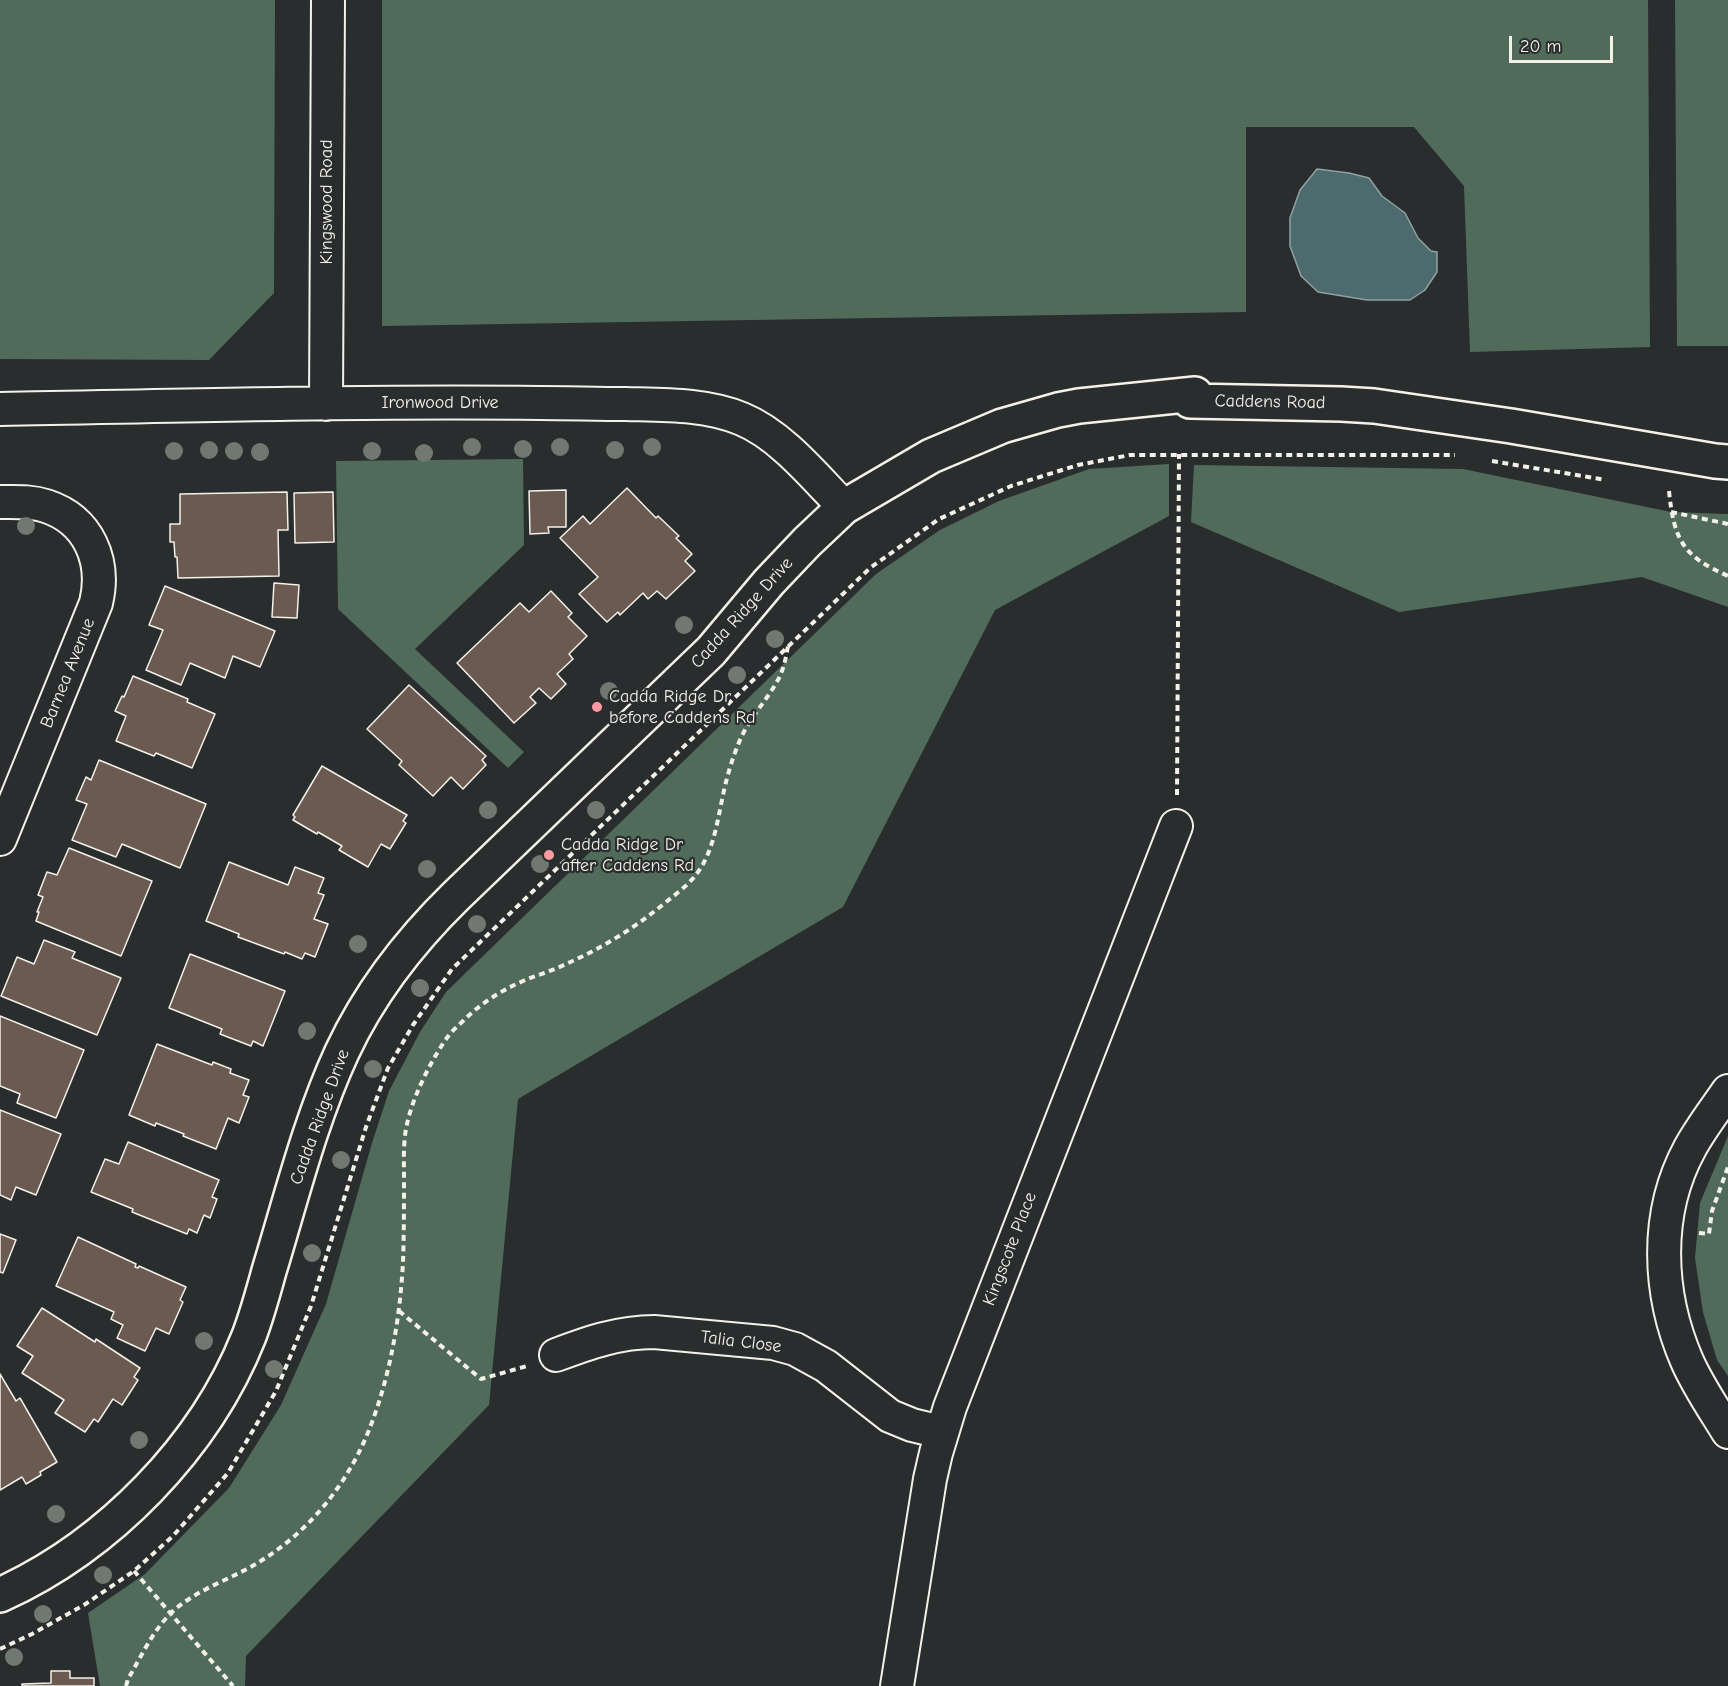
<!DOCTYPE html>
<html>
<head>
<meta charset="utf-8">
<style>
  body { margin:0 }
  #map { position:relative; width:1728px; height:1686px; overflow:hidden; background:#2a2d2e; font-family:"Comic Neue",sans-serif }
  canvas { display:block }
  .scale { position:absolute; left:1509px; top:36px; width:104px; height:27px; box-sizing:border-box; border:3px solid #f4f1e8; border-top:0; padding-left:8px; font-size:18px; line-height:21px; white-space:nowrap; color:#f4f1e8; -webkit-text-stroke:4px #2a2d2e; paint-order:stroke }
</style>
</head>
<body>
<div id="map">
<canvas width="1728" height="1686"></canvas>
<div class="scale">20 m</div>
</div>
<script>
const c = document.querySelector('canvas').getContext('2d');
c.lineJoin = 'round';
function fillPath(path, color) {
  c.fillStyle = color;
  c.fill(path, 'evenodd');
}
function stroke(path, color, width, dash) {
  c.strokeStyle = color;
  c.lineWidth = width;
  c.lineCap = dash ? 'butt' : 'round';
  c.setLineDash(dash || []);
  c.stroke(path);
}
function write(font, color, halo, rows, align = 'center') {
  c.font = font + ' "Comic Neue",sans-serif';
  c.lineWidth = 4.5;
  c.setLineDash([]);
  c.textBaseline = 'middle';
  c.strokeStyle = halo;
  c.fillStyle = color;
  for (const [text, x, y, turn = 0] of rows) {
    c.save();
    c.translate(x, y);
    c.rotate((+turn || 0) * Math.PI / 180);
    c.textAlign = isNaN(turn) ? turn : align;
    if (halo) c.strokeText(text, 0, 0);
    c.fillText(text, 0, 0);
    c.restore();
  }
}
fillPath(new Path2D(`
  M0,0H275L274,293L209,360L0,359Z
  M382,0H1648L1650,347L1470,352L1464,186L1414,127H1246V312L382,326Z
  M1675,0H1728V346H1677Z
  M523,459L524,545L415,649L524,752L508,768L338,609L336,461Z
  M1169,464V516L995,610L843,907L518,1099L489,1405L246,1656L245,1686H100L88,1613L145,1574L229,1488L281,1405L326,1304L372,1143L389,1091L420,1032L446,992L876,574L940,530L999,501L1089,469Z
  M1194,465L1463,469L1671,512L1728,514V607L1642,577L1399,612L1191,522Z
  M1728,1136V1376L1717,1360L1703,1312L1695,1258L1700,1203Z`), '#516b5a');
const water = new Path2D(`
  M1317,169L1349,173L1369,178L1382,196L1405,213L1418,238L1431,251L1437,252V272L1425,290L1410,300H1367L1318,292L1301,276L1290,246V218L1300,190Z`);
fillPath(water, '#4d6b6e');
stroke(water, '#90a19f', 1.5);
const building = new Path2D(`
  M627,488L656,518L658,516L679,536L676,538L692,554L685,561L695,571L666,599L657,591L648,599L643,593L620,615L618,612L607,622L579,594L598,577L560,538L583,516L590,524Z
  M566,490V527H548L549,533L530,534L529,491Z
  M287,492L288,530H278L279,576L178,578L177,557H175L174,542H170V524H180V494Z
  M333,492L334,542L295,543L294,493Z
  M274,583L299,585L297,618L272,617Z
  M165,586L275,631L260,667L233,656L225,678L190,663L181,685L146,670L163,630L149,625Z
  M551,591L572,613L568,617L587,636L569,654L573,659L557,674L566,684L551,699L539,688L530,697L536,703L514,723L457,663L520,603L529,612Z
  M133,676L188,699L187,702L215,714L192,768L156,753L154,756L116,741L126,716L115,711L122,696L124,697Z
  M409,685L486,756L482,760L486,765L463,789L451,777L433,796L399,765L402,761L367,729Z
  M99,760L206,804L180,868L122,844L116,857L72,840L87,804L76,800L86,777L91,780Z
  M322,766L407,815L403,821L406,823L390,849L381,844L368,867L339,850L342,846L318,832L317,834L293,820L295,817L293,815Z
  M69,848L152,881L121,956L36,921L39,912H37L43,897L38,895L47,872L57,875Z
  M229,862L288,885L295,867L324,878L318,893L324,895L314,919L328,924L315,957L305,953L302,959L285,952L284,954L238,937L239,934L206,921Z
  M44,940L75,952L72,958L121,978L97,1035L1,996L17,957L34,964Z
  M190,954L285,991L263,1046L253,1041L251,1046L220,1034L222,1029L169,1008Z
  M0,1016L84,1050L56,1118L17,1103L20,1094L0,1086Z
  M157,1044L212,1065L213,1062L231,1069L230,1073L249,1080L243,1095L249,1097L239,1123L228,1118L216,1149L183,1136L184,1134L156,1123L155,1126L129,1115Z
  M0,1110L61,1134L36,1195L16,1187L11,1200L0,1195Z
  M128,1142L219,1180L212,1197L217,1199L210,1218L204,1215L197,1233L189,1229L187,1234L132,1212L133,1209L91,1192L105,1159L119,1164Z
  M0,1234L16,1240L3,1273L0,1272Z
  M78,1237L136,1264L135,1267L138,1268L139,1266L186,1287L180,1300L183,1302L169,1334L156,1328L145,1351L117,1338L123,1325L111,1319L114,1312L56,1286Z
  M42,1308L95,1342L96,1339L140,1368L134,1377L138,1380L122,1405L113,1399L98,1422L94,1419L85,1432L55,1413L64,1400L22,1373L33,1356L17,1346Z
  M0,1374L16,1401L20,1398L57,1462L40,1472L41,1475L26,1484L22,1477L0,1490Z
  M51,1671H70V1678H94V1686H22V1684L51,1683Z`);
fillPath(building, '#6a5a51');
stroke(building, '#f4f1e8', 1.5);
const street = new Path2D(`
  M326,404L328,0
  M0,409C180,406 360,401 540,403C568,403 597,404 626,404C664,405 706,404 742,419C781,435 815,477 844,507
  M0,502C16,502 31,501 46,506C89,520 106,561 96,603L0,839
  M1728,1091C1715,1110 1701,1128 1690,1148C1654,1214 1658,1294 1687,1361C1698,1386 1714,1409 1728,1432
  M556,1355C588,1343 619,1332 654,1332L773,1343L795,1349L826,1366L890,1416L912,1425L941,1432
  M897,1686L930,1479L936,1453L950,1407L1176,826`);
const secondary = new Path2D(`
  M1190,401L1341,404L1374,406L1511,426L1715,461L1728,462
  M0,1595C108,1546 205,1447 249,1336C257,1315 263,1293 269,1271C291,1199 310,1121 342,1052C370,992 409,942 456,896L711,651L769,582L807,542L844,507L931,456L1002,426L1058,410L1079,406L1195,394L1190,401`);
stroke(street, '#f4f1e8', 36);
stroke(secondary, '#f4f1e8', 38);
stroke(new Path2D(`
  M1492,461L1606,480
  M1669,491C1674,539 1682,556 1728,576
  M1671,512L1728,524
  M1177,795L1179,454
  M1699,1233L1709,1234L1712,1211L1728,1167
  M399,1311L481,1379L527,1366
  M134,1571L233,1686
  M0,1649L32,1634L84,1605L134,1571L173,1536L228,1473L276,1391L311,1306L366,1127L388,1068L413,1025L452,969L870,568L939,519L1011,486L1078,465L1130,455H1455
  M126,1686L128,1679C141,1657 152,1632 171,1613C192,1593 220,1583 245,1570C302,1540 345,1490 369,1430C390,1377 400,1319 403,1262C404,1234 404,1205 404,1177C404,1159 403,1142 407,1124C413,1096 432,1058 449,1035C453,1030 458,1026 463,1021C480,1004 500,991 523,981C537,975 552,971 566,964C602,948 635,928 666,902C676,894 687,886 695,876C716,850 718,813 726,782C729,770 733,757 738,745C747,720 767,701 779,678C784,668 786,657 788,646`), '#f4f1e8', 4, [6, 4.5]);
stroke(street, '#2a2d2e', 32);
stroke(secondary, '#2a2d2e', 33);
c.fillStyle = '#717871';
for (const [x, y] of [
  [472,447],
  [560,447],
  [652,447],
  [523,449],
  [209,450],
  [615,450],
  [174,451],
  [234,451],
  [372,451],
  [260,452],
  [424,453],
  [26,526],
  [684,625],
  [775,639],
  [737,675],
  [609,691],
  [488,810],
  [596,810],
  [540,864],
  [427,869],
  [477,924],
  [358,944],
  [420,988],
  [307,1031],
  [373,1069],
  [341,1160],
  [312,1253],
  [204,1341],
  [274,1369],
  [139,1440],
  [56,1514],
  [103,1575],
  [43,1614],
  [14,1657]
]) {
  c.beginPath();
  c.arc(x, y, 9, 0, 2 * Math.PI);
  c.fill();
}
for (const [x, y, r, color] of [
  [597,707,6,"#ff9aa2"],
  [549,855,6,"#ff9aa2"]
]) {
  const dot = new Path2D();
  dot.arc(x, y, r, 0, 2 * Math.PI);
  c.fillStyle = color;
  c.fill(dot);
  stroke(dot, '#2a2d2e', 2);
}
write('18px', '#f4f1e8', '#2a2d2e', [
  ["Kingswood Road",327,202,-90],
  ["Caddens Road",1270,402,1],
  ["Ironwood Drive",440,403],
  ["Cadda Ridge Drive",742,613,-48],
  ["Barnea Avenue",68,673,-68],
  ["Cadda Ridge Drive",320,1117,-70],
  ["Kingscote Place",1010,1249,-69],
  ["Talia Close",741,1342,7]
]);
write('18px', '#f4f1e8', '#2a2d2e', [
  ["Cadda Ridge Dr",609,697],
  ["before Caddens Rd",609,718],
  ["Cadda Ridge Dr",561,845],
  ["after Caddens Rd",561,866]
], 'left');
</script>
</body>
</html>
